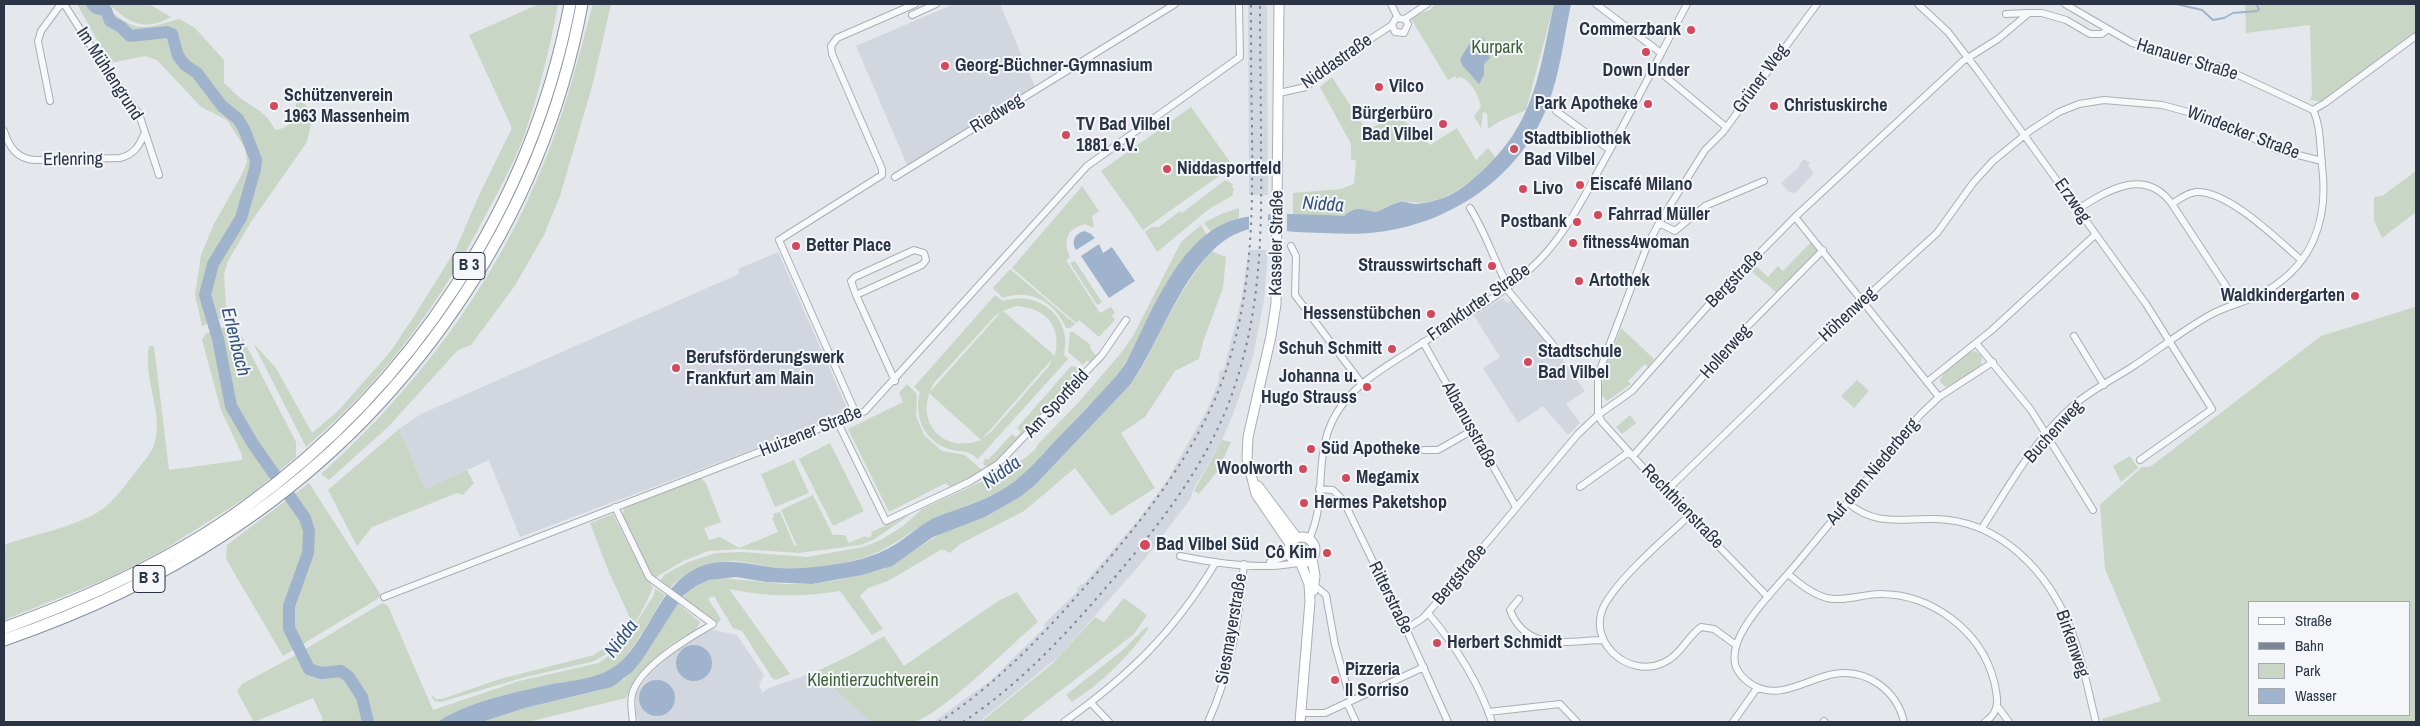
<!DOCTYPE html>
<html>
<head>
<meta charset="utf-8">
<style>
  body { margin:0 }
  #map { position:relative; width:2420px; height:726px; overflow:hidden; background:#e4e7ec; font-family:"Archivo Narrow",sans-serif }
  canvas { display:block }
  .frame { position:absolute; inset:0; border:5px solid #2b3445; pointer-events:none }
  .legend { position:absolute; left:2248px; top:601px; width:162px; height:115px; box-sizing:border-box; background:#f4f6f9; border:1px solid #a4a8b1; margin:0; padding:6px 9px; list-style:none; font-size:15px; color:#2b3445 }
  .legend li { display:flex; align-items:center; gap:10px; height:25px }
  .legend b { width:25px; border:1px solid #a4a8b1 }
</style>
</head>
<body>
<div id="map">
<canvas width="2420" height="726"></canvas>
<div class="frame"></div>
<ul class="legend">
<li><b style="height:6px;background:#fff"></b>Straße</li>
<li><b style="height:6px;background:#7d8696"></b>Bahn</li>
<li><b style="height:14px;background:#c9d6c5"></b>Park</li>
<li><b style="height:14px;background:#9fb4cc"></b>Wasser</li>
</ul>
</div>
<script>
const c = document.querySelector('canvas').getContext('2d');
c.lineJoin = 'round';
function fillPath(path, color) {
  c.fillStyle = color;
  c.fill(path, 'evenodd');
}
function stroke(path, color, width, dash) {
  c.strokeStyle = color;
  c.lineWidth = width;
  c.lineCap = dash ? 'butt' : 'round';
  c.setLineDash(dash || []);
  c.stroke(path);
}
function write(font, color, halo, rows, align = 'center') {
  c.font = font + ' "Archivo Narrow",sans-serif';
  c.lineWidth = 4;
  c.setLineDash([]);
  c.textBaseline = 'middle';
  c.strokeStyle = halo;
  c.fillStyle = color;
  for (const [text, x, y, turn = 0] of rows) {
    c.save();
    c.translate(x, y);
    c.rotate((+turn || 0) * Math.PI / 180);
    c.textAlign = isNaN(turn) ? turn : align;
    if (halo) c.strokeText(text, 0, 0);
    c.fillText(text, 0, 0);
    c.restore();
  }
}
fillPath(new Path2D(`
  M954,4H1000L1035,87L908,167L856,46Z
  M1248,4H1267L1268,195H1249Z
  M1803,159L1810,163L1808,166L1814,173L1795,193L1789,192L1781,183L1798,168Z
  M1249,250H1268L1264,300L1253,357L1232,417L1222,440L1193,490L1191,498L1144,560L1059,656L979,722H933L990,681L1045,627L1044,624L1078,591L1077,588L1081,584H1084L1138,520L1166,482L1208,408L1219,380V372L1224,369L1241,301Z
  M778,252L847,408L845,415L520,537L489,460L425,489L399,429L421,414L739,274L738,269Z
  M1503,298L1507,303L1512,300L1551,344L1585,391L1566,404L1580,423L1568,435L1543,406L1518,423L1483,368L1500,357L1474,316Z
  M709,629L737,635L764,675L759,685L762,693L769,688L815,672L871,722H640L636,716V693L650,674L671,655Z`), '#d2d6de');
fillPath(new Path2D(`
  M77,4H103C134,32 139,31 179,19L194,27L224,60V83C231,89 238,97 246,102C261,112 266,113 275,130C294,128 294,115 297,99L307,106L312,119L307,142L251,222L228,261L224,274L226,307L221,318L202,326L195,295L201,255L214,224L241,176L247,162L245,148L227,120L201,107L157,60L145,56L110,63Z
  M109,4H149L171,17C144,32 129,23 109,4Z
  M539,4H558C550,48 539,93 524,136C513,164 499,191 484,218C439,305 382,383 306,447L253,343L276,368L312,433L338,411L390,352L413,318L456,249L479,195L512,128L469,35Z
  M593,4H611L593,83L560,196L544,235L514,287L471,345L458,350L389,426L329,480L321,474C426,380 509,265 556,131C571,89 581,47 593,4Z
  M1435,4H1554L1526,110L1500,121L1488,129L1487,114L1483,112L1481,128L1474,116L1481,107C1479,96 1472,81 1460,77L1457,79L1455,76L1448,80L1410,17L1430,10Z
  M2245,4H2416V31L2325,102L2310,100L2312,94L2310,25L2246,33Z
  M1332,77L1367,131L1396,113L1430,145L1457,128L1476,160L1488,148L1496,158C1477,176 1458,195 1432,201C1418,205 1411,201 1401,202C1391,203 1384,209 1376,212C1361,210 1356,205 1344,216L1293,215V193L1341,189L1354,184L1356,161L1351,159V144L1320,87Z
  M1191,107L1233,166L1143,230L1101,171Z
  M2416,171V212L2382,238L2374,220V197L2382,196Z
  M1225,180L1233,184L1232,188L1234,189L1232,196L1209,209L1157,252L1145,232L1152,227H1159L1180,211L1182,213Z
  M1082,186L1099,211L1092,216L1094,228L1084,224C1066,230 1063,240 1070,257L1066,260L1100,313L1111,307L1115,313L1112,315L1115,320L1099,337L1079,320L1076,323L1012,268Z
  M1239,208V218L1211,232L1204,223L1221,214Z
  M1201,225L1207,235C1166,267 1151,320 1125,364C1112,385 1092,402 1075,420C1052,444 1030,473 1001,491C979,504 954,508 932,520C901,536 889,552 852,561C830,567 804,570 781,568C766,567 751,562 736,561C710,560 687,570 669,589L659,583L664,575L688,562L716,553L742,552L807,557L863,547L881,540L903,526L922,509L983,481L995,472L1018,463L1035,450L1038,444L1078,403L1121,353L1133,336L1181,242Z
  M1811,242L1817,251L1777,293L1751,271L1756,266L1768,277L1778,266L1783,271Z
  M1211,251L1226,257L1223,288L1203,342L1199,359L1175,371L1145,417L1121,433L1155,488L1111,516L1075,468L1024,511L960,544L950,553L942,549L888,581L868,588L860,596L883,629L872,635L840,591C803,597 766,597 729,589L790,674L776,680L772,678L742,631L733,628L714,596L708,599L721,619L718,623L682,598L696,586L709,580L722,578L783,584H812L838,580L884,569L943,532L985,517L1020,497L1035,485L1130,385C1147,363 1157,336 1171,312C1183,290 1196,270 1211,251Z
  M1075,261L1102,302L1097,305L1070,263Z
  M1010,269L1075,324L1070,328H1066C1055,302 1030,288 1003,298L993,288Z
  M995,295L1003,301C1038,289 1073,317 1064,355L1068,359L978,459C965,448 964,454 949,449C925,442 913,416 920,392L914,387ZM1016,306C1046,308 1062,326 1055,356L1003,311ZM1001,312L929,393L981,440C940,455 913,419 934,383L994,317ZM1052,359L1049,366L991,432L983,438Z
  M2415,307L2416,722H2103L2102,719L2161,701L2105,569L2100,505L2142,467H2150L2321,336ZM2249,602H2409V715H2249Z
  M229,325L236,326L242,337L296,442V457L249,496L160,552L109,578L4,620V545C31,535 75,527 98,512C114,502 126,484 137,470C145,460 154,451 156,437C161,407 143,377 149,346H154L169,470L242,460V455L221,410L202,340L205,334Z
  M1621,328L1654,359L1648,367L1645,364L1628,381L1631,384L1607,401L1600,394L1606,366Z
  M1070,332H1073L1091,345L1090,348L1097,357L1092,362L1086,361L1083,365L1068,352Z
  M1975,351L1982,356L1981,367L1947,388L1940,382C1940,373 1966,352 1975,351Z
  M1071,366L1077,367L1081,374L995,464L987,467L983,464L985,458L988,460L1012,434L1016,437L1021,432L1017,428Z
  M1857,380L1869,391L1854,408L1841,396Z
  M907,384L917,394L916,416L924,435L942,451L965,455L982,470L981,473L951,488L946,483L889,512L848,429L903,402L899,393Z
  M1630,415L1636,423L1622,434L1616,427Z
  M399,429L425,489L467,470L474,483L463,495L457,493L372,527L357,546L328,490Z
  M1222,440L1231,442L1217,472L1199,494L1194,491Z
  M830,443L864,511L833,526L799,459Z
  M2130,456L2138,468L2121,482L2113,466Z
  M794,460L809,493L775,507L761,474Z
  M701,478L706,483L721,522L704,528L709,540L720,537L739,548L778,532L772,518L774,517L773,514L780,512L794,545L797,546L781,510L813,495L833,535H845L849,543L865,536L867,538L872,536L871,532L911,514L873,540L860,545L799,553L740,549L708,551L683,561L653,579L622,515L625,507Z
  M309,483L381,595L376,600L283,656L226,559L227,545Z
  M613,514L643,573L653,587C641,616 622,651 591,662L525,677L441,702L434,701L431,694L436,699H442L500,679L594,655L604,648L631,620L608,570L590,523Z
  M1293 550a9 9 0 1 1 18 0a9 9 0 1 1-18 0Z
  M655,588L665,595C650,617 638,646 618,664C599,680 572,680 549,685C518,691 463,703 438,722H322V717L313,698L254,722L238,693V689L242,684L294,656L382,603L388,606L433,710L519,681L599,663L617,649L625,640L654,595Z
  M1017,592L1038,622C1015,641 937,719 913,722C900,724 885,722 871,722L815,672L853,654L884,636L904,666L998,601Z
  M1124,598L1147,615L1134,634L1020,722H981L1052,664L1095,617L1104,622Z
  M678,604L700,622C695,636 679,637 669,646C653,660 636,679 626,698L528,722H482L525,708L601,690L624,679L642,660Z
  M1146,627L1149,628C1127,658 1103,682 1072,702L1066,695L1124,649Z`), '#c9d6c5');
fillPath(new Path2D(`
  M1554,4H1571C1564,37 1560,75 1547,107C1521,174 1456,220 1386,231C1357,236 1325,233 1296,232C1280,231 1266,228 1250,229C1190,242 1163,340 1130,385L1035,485L1020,497L985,517L933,537L892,566L862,575L812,584L766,582L736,577L709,580L696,586L683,596L642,660L632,672L612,687L525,708L482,722H438C463,703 516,692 548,685C567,681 586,680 603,673C648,654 651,589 699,567C725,556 752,565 778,568C793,569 808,568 823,566C848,563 874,558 896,544C908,536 919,526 932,519C954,509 978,504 1000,491C1022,479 1039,458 1056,440C1077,418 1098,397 1117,375L1126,363C1151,315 1179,234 1237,219C1269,211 1311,215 1344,216C1356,205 1361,210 1376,212C1384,209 1391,204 1400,202C1405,201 1409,204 1415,204C1425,204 1438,200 1448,196C1460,191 1472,180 1482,171C1536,122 1539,71 1554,4Z
  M1483,37L1490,58L1484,64V75L1479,84L1462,65L1460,59L1470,43Z
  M1085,231L1091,234L1095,238L1076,250C1071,242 1074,233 1085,231Z
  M1099,244L1103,253L1112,247L1135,281L1109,298L1081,256Z
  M676 663a18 18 0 1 1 36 0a18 18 0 1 1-36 0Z
  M639 698a18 18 0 1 1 36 0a18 18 0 1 1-36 0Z`), '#9fb4cc');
fillPath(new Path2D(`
  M1287,212V233L1271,232V213Z
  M1268,214V232H1249V215Z`), '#e4e7ec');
stroke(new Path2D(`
  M2176,4L2202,10L2213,20L2224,18L2233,13L2257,11L2259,9L2256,4`), '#9fb4cc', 2);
stroke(new Path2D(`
  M92,4L96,8L106,10L110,21L121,27L130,36L167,32L172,34L178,56L185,65L197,73L222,106L238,119L244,129L256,160L255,169L241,218L213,264L205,295L218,339L231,406L253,444L305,518L309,531L308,553L289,606V628L309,669L321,673L341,671L349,677L362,697L368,722`), '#9fb4cc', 12);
const street = new Path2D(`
  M64,4L96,54L139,114L159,175
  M1391,4L1398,18
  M1596,4L1661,53
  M1918,4L1948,32L1978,71L2146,304L2212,409L2140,460
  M2065,4L2132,43L2169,55L2221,67L2313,110
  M2006,14L2028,13
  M912,15L936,4
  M1405,19L1427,4
  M1392,25L1395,32L1404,33L1408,24L1405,19
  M1654,67L1726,127
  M1279,93L1306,87L1352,51L1392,25L1396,18L1405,19
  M50,101L38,41L41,31L61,4
  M2313,110L2325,103L2416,36
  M1556,111L1610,150
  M4,131C9,147 17,159 35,160L120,158C134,155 140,145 145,132
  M895,177L1175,4
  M2172,204C2179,199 2187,193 2196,192C2228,190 2278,240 2301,260
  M1470,208C1486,233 1494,261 1508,286
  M2078,209C2108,190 2145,167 2172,204L2237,303
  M1795,217L1939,397
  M1659,223L1675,231L1705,206L1764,181
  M1291,246L1296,256L1295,295L1362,384
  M1506,288L1554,346
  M856,295L922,265L926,260L924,253L914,250L855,277L851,281L856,295L895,381
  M2074,336L2104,385
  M1423,342L1516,507
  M1976,343L2031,410L2093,510
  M1927,382L1992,330L2095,235
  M857,416L779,240L882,175V169L832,54L831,46L837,38L915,4
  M838,423L886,521L969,482L998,464L1102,355L1126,320
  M1424,450H1438L1473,430
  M1633,456L1747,327L1823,250
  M1580,487L1629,452
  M1319,489L1333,490L1343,500L1406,629L1448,722
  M1666,491L1860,303L1937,233L1973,183L1993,161L2031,130L2059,112L2079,104L2104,100L2162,105L2210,118L2278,150L2322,161
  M1848,503C1877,527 1900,518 1935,519C2000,520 2049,572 2071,630C2083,659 2088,692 2096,722
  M615,507L649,577L713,624C690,637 638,667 632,695C630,703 632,713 633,722
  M1690,515C1664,539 1622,575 1605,604C1585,640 1627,679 1663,663C1680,656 1687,637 1701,627L1714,629L1736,645
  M1982,528C2009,486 2036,437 2075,404C2092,390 2113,379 2132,367C2158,350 2183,330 2210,315C2226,306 2243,303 2259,295C2312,268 2329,221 2322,166C2320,148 2321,126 2313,110
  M1309,539C1330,496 1309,449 1342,405C1359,382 1384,368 1407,353C1448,326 1492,302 1529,270C1561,242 1580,204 1600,168C1630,114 1658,59 1687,4
  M1180,556C1214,563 1263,570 1297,563
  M1270,562L1290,555
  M1788,574C1800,584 1812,594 1827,598C1845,602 1863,594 1880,594C1932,594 1981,631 1994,681C1998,698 2001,711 1985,722
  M1314,585L1326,595L1335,645L1351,701
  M384,597L865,411L1087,166L1240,57L1239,4
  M1768,597L1657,483L1602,422L1598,415V375L1647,246L1659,223L1705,150L1723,132L1817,4
  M1519,599L1510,610C1526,652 1566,641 1603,640
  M1428,613C1454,644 1479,683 1492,722
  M1406,629L1423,618L1432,608L1578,434L1598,415L1632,391L1714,299L1795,217L1963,61L1998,39L2029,13H2042L2066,20L2090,34H2102L2107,30
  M1091,703L1109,722
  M1347,703L1356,722
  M1998,707L2009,722
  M1488,712L1560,704L1577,722
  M1300,713H1325L1424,667
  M1824,721L1825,722
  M1064,722C1130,675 1174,632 1216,562
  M1208,722C1231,672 1239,618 1244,564
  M1733,722L1757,688
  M1904,722C1897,691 1867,668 1834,674C1806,679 1779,702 1751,684C1745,680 1739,674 1736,667C1732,656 1736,644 1741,634C1756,606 1782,582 1802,557C1841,510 1881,462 1920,415L1939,397L1993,362`);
const secondary = new Path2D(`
  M1279,4L1276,304L1271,336L1248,437L1247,458L1256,494L1290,544
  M1258,486L1297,538
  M1289 550a13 13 0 1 1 26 0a13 13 0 1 1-26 0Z
  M1312,559L1315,576L1313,591
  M1300,722L1310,601L1309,584L1301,564`);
const highway = new Path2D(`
  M4,628C89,597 172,560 245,507C412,386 531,207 570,4
  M4,640C79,614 153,581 220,537C406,418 542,221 582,4`);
stroke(street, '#a9aeb7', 8);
stroke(secondary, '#a9aeb7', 11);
stroke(highway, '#8b94a3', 13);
stroke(street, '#f7f8fa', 6);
stroke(secondary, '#fff', 9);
stroke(highway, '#fff', 11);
stroke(new Path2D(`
  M939,722C1000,682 1049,629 1096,574C1142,520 1186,465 1215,399C1253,311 1253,219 1252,125C1251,84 1251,44 1251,4
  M963,722C1022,683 1069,631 1115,577C1160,524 1202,470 1228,405C1261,319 1262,239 1261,148C1261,100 1260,52 1260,4`), '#7d8696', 2, [2.5, 5]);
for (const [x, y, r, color] of [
  [1691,30,5,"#d1495b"],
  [1646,52,5,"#d1495b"],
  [945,66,5,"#d1495b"],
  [1379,87,5,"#d1495b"],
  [1648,104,5,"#d1495b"],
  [274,106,5,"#d1495b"],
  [1774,106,5,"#d1495b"],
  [1443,124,5,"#d1495b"],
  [1066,135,5,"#d1495b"],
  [1514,149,5,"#d1495b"],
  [1167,169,5,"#d1495b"],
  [1580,185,5,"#d1495b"],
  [1523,189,5,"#d1495b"],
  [1598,215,5,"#d1495b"],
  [1577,222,5,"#d1495b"],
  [1573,243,5,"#d1495b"],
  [796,246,5,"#d1495b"],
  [1492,266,5,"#d1495b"],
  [1579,281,5,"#d1495b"],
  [2355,296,5,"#d1495b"],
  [1431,314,5,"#d1495b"],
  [1392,349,5,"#d1495b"],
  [1528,362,5,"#d1495b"],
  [676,368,5,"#d1495b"],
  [1367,387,5,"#d1495b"],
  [1311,449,5,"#d1495b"],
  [1303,469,5,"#d1495b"],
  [1346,478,5,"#d1495b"],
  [1304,503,5,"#d1495b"],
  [1145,545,6,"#d1495b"],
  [1327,553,5,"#d1495b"],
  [1437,643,5,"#d1495b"],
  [1335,680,5,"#d1495b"]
]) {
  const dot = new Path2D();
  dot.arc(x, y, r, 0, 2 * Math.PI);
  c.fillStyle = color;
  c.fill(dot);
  stroke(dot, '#f4f6f9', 2);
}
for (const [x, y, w] of [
  [469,266,32],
  [149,579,32]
]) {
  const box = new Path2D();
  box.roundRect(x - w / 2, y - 13.5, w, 27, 4);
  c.fillStyle = '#f4f6f9';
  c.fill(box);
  stroke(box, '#2b3445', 1);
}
write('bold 16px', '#2b3445', null, [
  ["B 3",469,266],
  ["B 3",149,579]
]);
write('bold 18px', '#2b3445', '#f4f6f9', [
  ["Commerzbank",1681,30,"right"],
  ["Georg-Büchner-Gymnasium",955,66],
  ["Down Under",1646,71,"center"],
  ["Vilco",1389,87],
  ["Schützenverein",284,96],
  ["1963 Massenheim",284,117],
  ["Park Apotheke",1638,104,"right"],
  ["Christuskirche",1784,106],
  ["Bürgerbüro",1433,114,"right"],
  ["Bad Vilbel",1433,135,"right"],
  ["TV Bad Vilbel",1076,125],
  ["1881 e.V.",1076,146],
  ["Stadtbibliothek",1524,139],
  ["Bad Vilbel",1524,160],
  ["Niddasportfeld",1177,169],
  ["Eiscafé Milano",1590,185],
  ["Livo",1533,189],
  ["Fahrrad Müller",1608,215],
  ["Postbank",1567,222,"right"],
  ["fitness4woman",1583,243],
  ["Better Place",806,246],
  ["Strausswirtschaft",1482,266,"right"],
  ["Artothek",1589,281],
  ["Waldkindergarten",2345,296,"right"],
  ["Hessenstübchen",1421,314,"right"],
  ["Schuh Schmitt",1382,349,"right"],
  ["Stadtschule",1538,352],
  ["Bad Vilbel",1538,373],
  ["Berufsförderungswerk",686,358],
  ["Frankfurt am Main",686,379],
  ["Johanna u.",1357,377,"right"],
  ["Hugo Strauss",1357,398,"right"],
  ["Süd Apotheke",1321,449],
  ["Woolworth",1293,469,"right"],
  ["Megamix",1356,478],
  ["Hermes Paketshop",1314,503],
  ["Bad Vilbel Süd",1156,545],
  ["Cô Kim",1317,553,"right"],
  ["Herbert Schmidt",1447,643],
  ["Pizzeria",1345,670],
  ["Il Sorriso",1345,691]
], 'left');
write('18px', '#3f6138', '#f4f6f9', [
  ["Kurpark",1497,48],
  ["Kleintierzuchtverein",873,681]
]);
write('18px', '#2b3445', '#f4f6f9', [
  ["Hanauer Straße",2187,60,17],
  ["Niddastraße",1337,62,-35],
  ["Im Mühlengrund",109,74,57],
  ["Grüner Weg",1761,79,-54],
  ["Riedweg",997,114,-32],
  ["Windecker Straße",2243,133,21],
  ["Erlenring",73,160,-1],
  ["Erzweg",2072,201,55],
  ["Kasseler Straße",1277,243,-89],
  ["Bergstraße",1735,279,-46],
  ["Frankfurter Straße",1479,303,-35],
  ["Höhenweg",1848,315,-43],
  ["Hollerweg",1726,352,-48],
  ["Am Sportfeld",1057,404,-47],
  ["Albanusstraße",1469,425,61],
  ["Huizener Straße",811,432,-22],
  ["Buchenweg",2054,432,-48],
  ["Auf dem Niederberg",1873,472,-50],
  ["Rechthienstraße",1682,507,46],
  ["Bergstraße",1460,575,-50],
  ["Ritterstraße",1390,598,64],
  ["Siesmayerstraße",1232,629,-80],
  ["Birkenweg",2072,644,71]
]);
write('italic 19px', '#34527a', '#f4f6f9', [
  ["Nidda",1323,205,4],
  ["Erlenbach",235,342,76],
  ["Nidda",1002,473,-35],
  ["Nidda",622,639,-53]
]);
</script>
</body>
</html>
